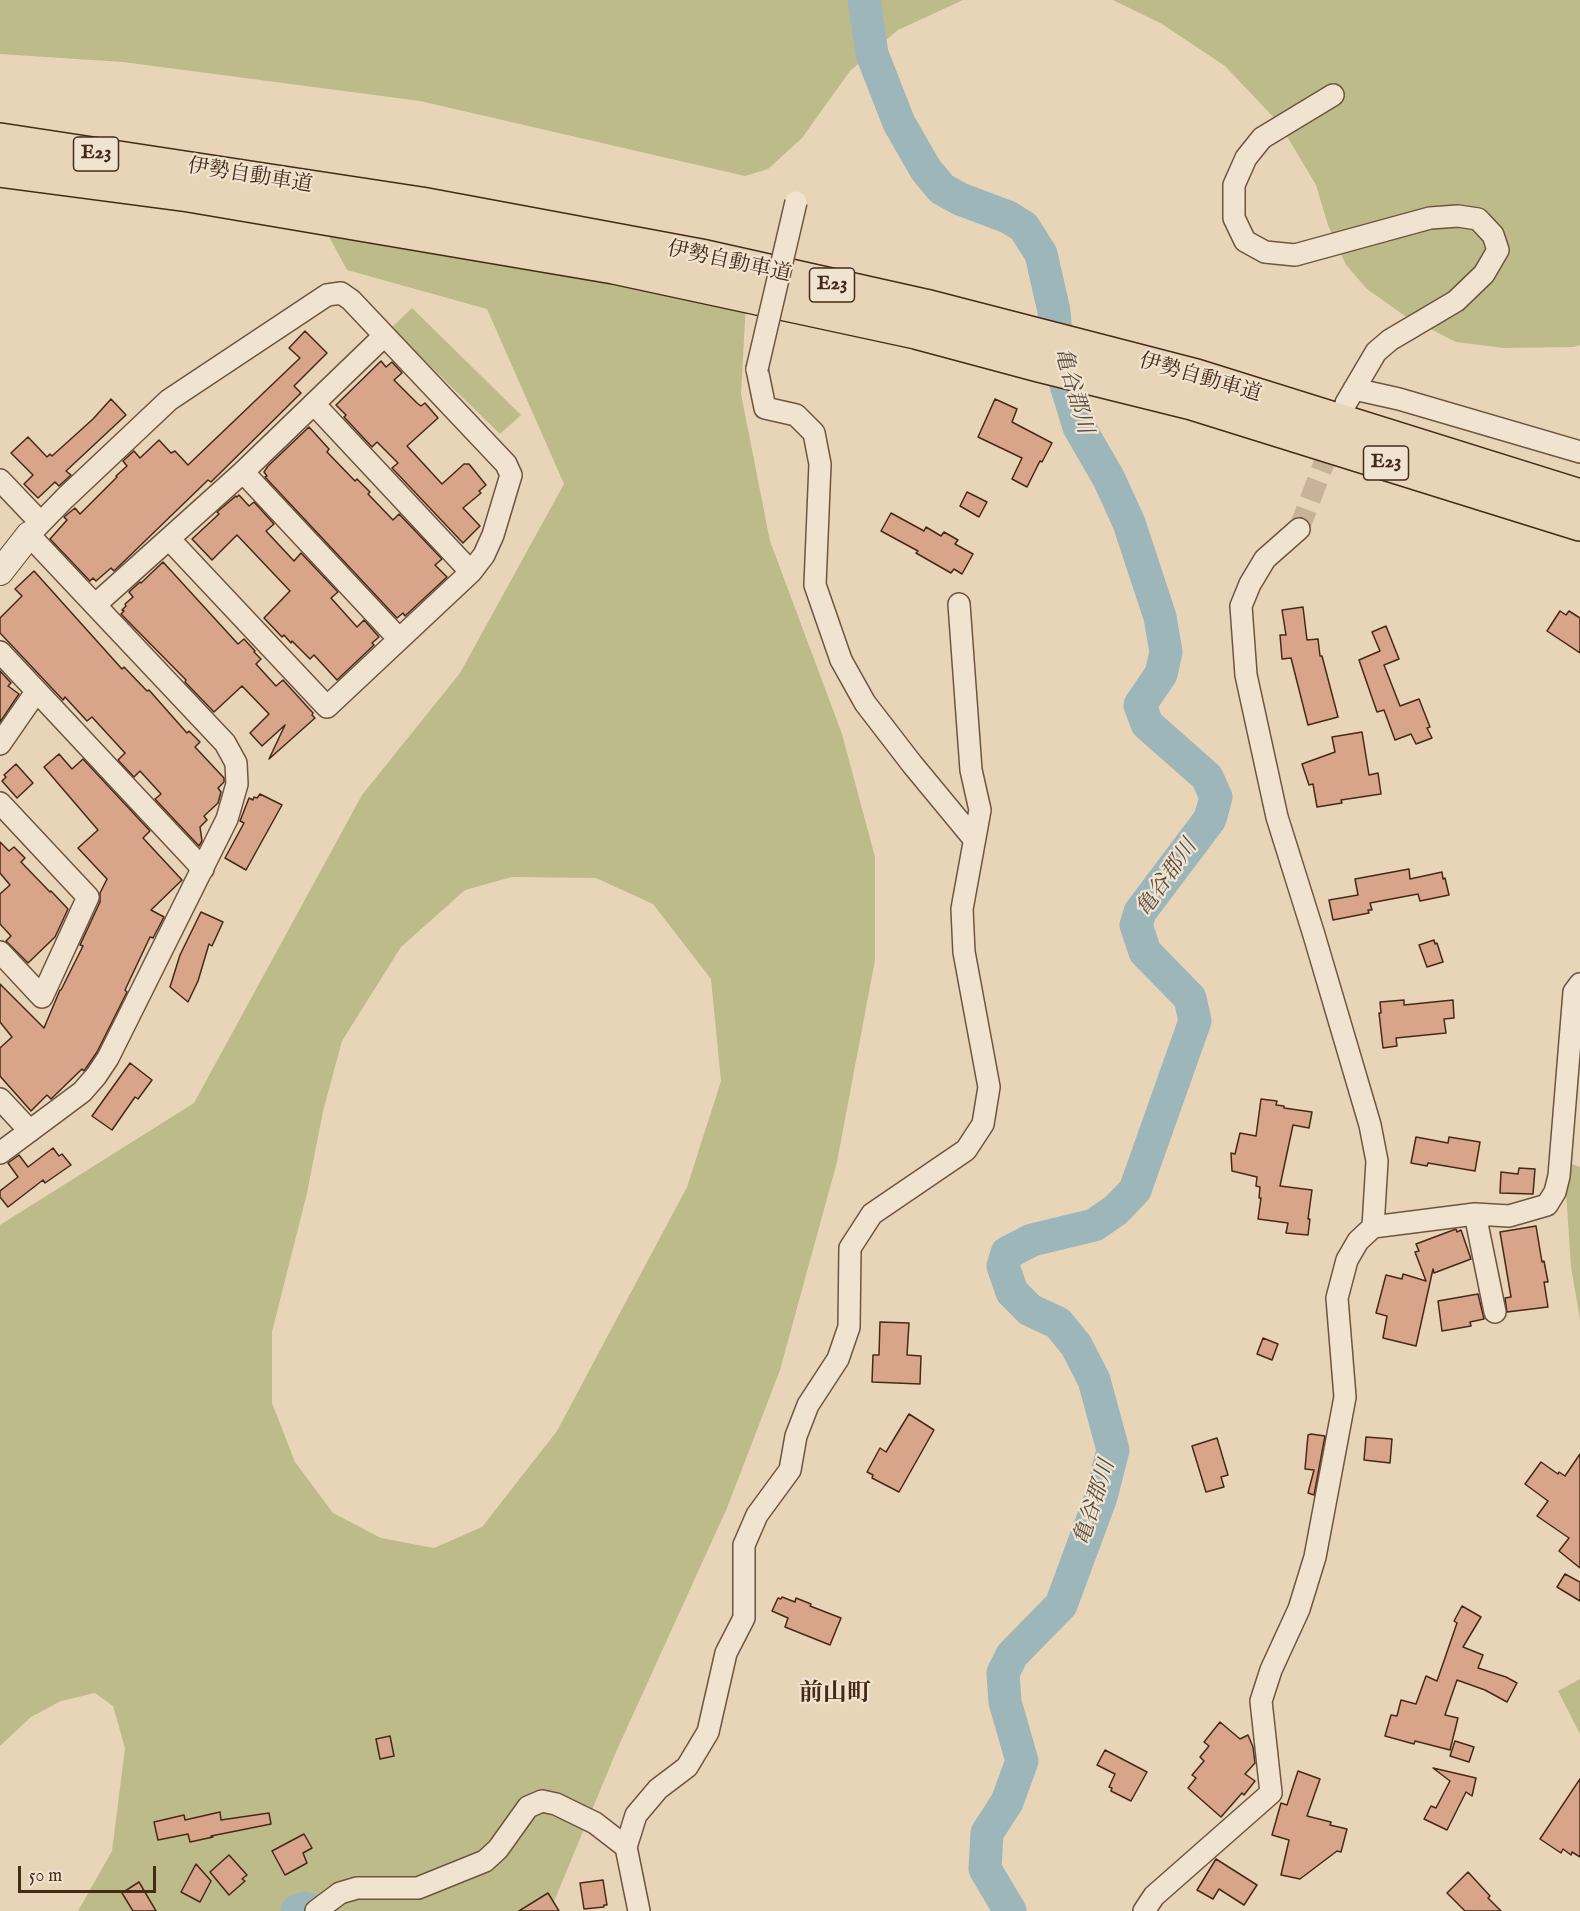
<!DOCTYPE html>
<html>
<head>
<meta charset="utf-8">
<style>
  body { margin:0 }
  #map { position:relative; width:1580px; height:1911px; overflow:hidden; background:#e8d5b8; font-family:"IM FELL English",serif }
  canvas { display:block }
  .scale { position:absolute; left:18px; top:1866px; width:138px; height:27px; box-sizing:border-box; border:3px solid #472918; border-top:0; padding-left:8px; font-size:18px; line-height:21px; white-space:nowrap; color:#472918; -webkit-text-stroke:4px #f0e4d1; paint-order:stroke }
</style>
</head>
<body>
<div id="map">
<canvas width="1580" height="1911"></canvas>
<div class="scale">50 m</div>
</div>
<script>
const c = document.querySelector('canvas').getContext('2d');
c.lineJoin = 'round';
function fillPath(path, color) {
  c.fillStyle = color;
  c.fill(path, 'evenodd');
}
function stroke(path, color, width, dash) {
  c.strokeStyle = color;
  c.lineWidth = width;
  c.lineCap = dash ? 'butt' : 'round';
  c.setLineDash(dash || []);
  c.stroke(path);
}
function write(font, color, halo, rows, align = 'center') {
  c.font = font + ' "IM FELL English","Noto Serif JP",serif';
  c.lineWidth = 4.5;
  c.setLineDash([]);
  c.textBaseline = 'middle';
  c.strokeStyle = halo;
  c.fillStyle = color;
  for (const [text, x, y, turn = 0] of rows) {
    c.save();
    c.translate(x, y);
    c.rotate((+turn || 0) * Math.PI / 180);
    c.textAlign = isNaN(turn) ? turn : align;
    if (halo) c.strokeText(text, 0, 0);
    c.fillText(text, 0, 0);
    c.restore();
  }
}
fillPath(new Path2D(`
  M0,0H963L898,30L850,71L802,138L768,169L745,176L420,101L123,62L0,54Z
  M1113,0H1580V345L1574,347L1504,348L1456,342L1405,316L1367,289L1346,265L1328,225L1316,185L1279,123L1225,66L1162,24Z
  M316,170L619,239L746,303L741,394L770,541L842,734L875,857V960L837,1162L780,1370L727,1508L616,1752L550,1911H78L112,1851L125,1748L113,1706L95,1693L61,1701L31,1717L0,1746V1225L194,1103L362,795L460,673L564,484L487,309L347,270L303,188ZM512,877L596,878L653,904L711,979L721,1081L687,1187L557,1431L482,1527L434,1548L381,1538L333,1513L295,1462L272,1403V1332L307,1193L323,1111L342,1041L401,947L465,890Z
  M412,308L521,415L500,434L391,328Z
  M1564,1161L1580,1167V1319L1571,1267Z
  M1580,1679V1734L1558,1691Z`), '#bdbb8a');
stroke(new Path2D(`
  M864,0L872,54L899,123L926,170L942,189L960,199L1008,217L1024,227L1041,254L1054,311L1058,359L1079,427L1109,479L1129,523L1160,617L1166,652L1161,674L1140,705L1147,724L1207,777L1216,797L1210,819L1140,912L1136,925L1145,952L1190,998L1195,1021L1135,1190L1116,1210L1094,1225L1032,1240L1007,1253L1003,1266L1012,1292L1030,1310L1058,1323L1076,1345L1094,1380L1113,1450L1101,1497L1061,1605L1012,1655L1003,1673L1005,1702L1022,1761L1007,1802L987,1833L985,1869L1010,1911
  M297,1911L305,1908`), '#9cb6ba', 33);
const building = new Path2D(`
  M305,331L327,353L294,386L301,393L211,482L208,480L114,571L111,568L96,581L93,578L90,581L50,539L67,520L64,517L75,508L80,514L117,477L116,476L127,466L123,461L134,451L140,458L159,440L171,453L175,451L188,465L300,358L289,348Z
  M381,361L386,367L392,362L402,373L394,380L417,403L421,406L425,403L438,418L407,446L442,484L464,464H469L486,485L479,491L481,493L463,508L480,526L463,543L392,468L398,463L377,442L372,447L344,417L346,415L336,405Z
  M111,399L126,415L66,471L71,475L59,486L55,482L38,498L24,484L33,475L11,453L28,437L47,457L50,454L52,456L93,419Z
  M995,399L1017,409L1012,422L1052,443L1042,462L1040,461L1027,487L1012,479L1022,458L978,437Z
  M309,427L329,449L327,452L355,481L357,479L370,492L368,494L393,520L399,514L442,559L435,565L447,577L405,616L403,613L397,618L265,477L267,476L264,472L268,466Z
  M967,492L987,502L979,517L960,506Z
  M239,495L249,506L254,502L274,524L266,531L294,561L301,553L338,592L331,598L357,627L364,620L379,637L372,643L374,645L337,680L314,655L310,659L292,641L291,643L284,635L282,637L264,618L290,591L237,535L212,560L192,539L219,514L217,512L236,496L237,497Z
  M891,513L924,531L926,527L941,536L944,532L958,540L955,544L973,554L962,574L954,569L951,573L916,553L918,551L881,531Z
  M163,562L238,644L244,639L255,651L254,652L261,659L256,664L276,686L283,680L313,713L312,715L315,718L269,759L285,725L262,746L250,733L269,714L242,686L214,712L185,682L186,680L121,614L124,611L122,610L126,606L125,604L133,597L129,592L140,582L141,583Z
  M34,571L122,669L124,667L147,691L149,690L187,733L189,731L200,742L195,747L224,778V782L218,788L221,792L218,803L204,816L207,820L200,827L202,841L199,846L155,799L161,794L140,771L134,777L118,760L125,753L92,717L87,721L65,697L63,700L0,633V618L22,596L15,589Z
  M1303,607L1307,640L1318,639L1320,656H1322L1338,717L1308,725L1291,658L1282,659L1280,635H1286L1282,610Z
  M1560,611L1566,615L1569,611L1580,618V653L1547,631Z
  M1386,626L1399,659L1384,665L1400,706L1419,699L1430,727L1427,728L1432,738L1416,744L1411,734L1395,740L1384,710L1377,712L1359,660L1380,651L1372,632Z
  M0,671L11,683L8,686L19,694L0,722Z
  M1362,732L1369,775L1378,773L1381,794L1341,800L1342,803L1317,807L1313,784L1309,785L1302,764L1335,752L1332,737Z
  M59,754L72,769L83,759L150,831L143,838L182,880L151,910L164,917L153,938L150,937L125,990L127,992L97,1052L84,1071L82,1069L51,1099L47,1095L31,1111L0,1076V1048L12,1037L0,1022V984L44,1028L60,990H61L83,946L80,945L100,902V893L107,879L78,848L98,830L44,767Z
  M16,764L33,783L17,798L2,781L6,777L4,775Z
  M260,794L282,805L246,870L225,858L244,823L240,821L249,798L253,800L254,797L257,798Z
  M0,842L9,851L14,847L25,858L21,862L50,892L51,891L68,909L55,937L28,963L6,941L11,936L0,924V894L10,885L0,873Z
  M1409,869L1410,879L1442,872L1443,879L1445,878L1449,895L1420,901L1418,894L1370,903L1372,910H1368L1369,913L1333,920L1329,900L1358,895L1355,879Z
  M201,912L223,922L212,946L209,944L198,981L188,1002L170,987L180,955Z
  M1434,940L1435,944L1437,943L1443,962L1427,967L1419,945Z
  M1404,1000V1005L1453,1000L1454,1018L1444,1019L1446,1033L1396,1038L1397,1046L1383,1048L1379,1013H1381L1380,1002Z
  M130,1063L152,1080L138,1099L135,1097L112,1130L92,1116Z
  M1261,1099L1277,1101L1276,1105L1284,1106V1108L1312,1112L1309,1128L1293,1125L1280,1186L1312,1190L1308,1219H1310L1308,1235L1286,1233L1288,1223L1258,1219L1261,1198H1259L1260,1187L1256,1186L1257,1177L1232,1171L1231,1153L1235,1154L1240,1133L1256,1136Z
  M1416,1137L1448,1143L1449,1137L1480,1142L1475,1171L1428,1163L1427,1166L1411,1163Z
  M53,1148L59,1156L62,1154L71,1165L45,1183L43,1180L8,1207L0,1197V1191L18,1177L8,1163L19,1155L28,1167Z
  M1519,1168L1535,1169L1533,1194L1500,1193L1501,1172L1518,1174Z
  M1536,1226L1542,1262L1544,1261L1548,1282H1544L1548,1307L1507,1312L1505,1298L1511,1297L1500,1232Z
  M1456,1229L1457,1232L1461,1230L1471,1259L1434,1273L1433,1269L1416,1346L1383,1338L1387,1316L1376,1313L1386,1275L1402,1279L1403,1274L1426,1281L1415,1252L1419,1251L1416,1244Z
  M1478,1294L1484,1319L1470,1322L1471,1326L1442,1331L1438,1301Z
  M880,1322L909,1323L907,1355L921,1356L920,1384L872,1382L873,1355H879Z
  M1263,1338L1278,1344L1272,1360L1257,1354Z
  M909,1414L934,1430L899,1492L872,1478L873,1475L867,1472L880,1448L886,1452Z
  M1311,1434L1325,1436L1314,1495L1308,1493L1314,1470L1305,1469L1308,1435Z
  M1366,1437L1392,1439L1390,1463L1364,1460Z
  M1217,1438L1228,1475L1221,1477L1224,1487L1206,1492L1192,1446Z
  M1580,1454V1568L1559,1551L1569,1538L1537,1516L1548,1501L1525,1484L1541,1462L1558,1474L1559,1472L1565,1476Z
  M1565,1574L1580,1582V1601L1557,1587Z
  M782,1597L795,1602L796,1598L811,1604L810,1606L841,1618L830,1645L785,1627L788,1618L772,1611L778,1598L781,1599Z
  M1462,1606L1481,1617L1463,1647L1483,1655L1478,1668L1506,1677L1517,1683L1507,1702L1485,1690L1457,1680L1445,1715L1458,1718L1450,1750L1415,1741L1414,1744L1385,1736L1391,1715L1397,1716L1401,1700L1416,1704L1426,1676L1437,1681L1457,1623L1454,1621Z
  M1220,1722L1240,1739L1248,1735L1253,1747L1255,1763L1245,1774L1255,1781L1244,1795L1242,1793L1221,1817L1188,1788L1196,1778L1192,1775L1204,1761L1200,1757L1209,1746L1204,1742Z
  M390,1736L394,1756L380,1759L376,1739Z
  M1455,1741L1474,1747L1469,1762L1450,1756Z
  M1105,1750L1147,1772L1131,1801L1111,1791L1112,1788L1109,1787L1115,1774L1097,1765Z
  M1433,1768L1476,1778L1472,1796L1466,1792L1447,1830L1424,1819L1431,1806L1436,1808L1450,1781Z
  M1298,1771L1320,1779L1307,1816L1331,1822L1330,1825L1347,1829L1341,1852L1337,1851L1300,1879L1281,1875L1289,1840L1272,1835L1281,1803L1287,1805Z
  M1580,1779V1857L1572,1852L1571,1855L1563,1849L1561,1853L1540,1839Z
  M220,1812L221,1820L269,1813L271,1824L211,1836L213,1837L190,1842L188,1834L158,1840L154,1822L184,1815L185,1820Z
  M304,1834L312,1848L303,1853L307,1863L285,1875L272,1851Z
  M229,1855L247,1875L242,1879L245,1881L229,1895L210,1872Z
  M1216,1859L1257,1885L1244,1905L1219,1889L1213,1899L1197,1890Z
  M196,1864L211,1881L200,1902L181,1892Z
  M1468,1872L1490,1896L1488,1898L1501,1911H1465L1447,1893Z
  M603,1880L607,1905H604V1907L584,1909L580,1883Z
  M139,1882L156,1911H133L122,1893Z
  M548,1893L559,1911H519Z`);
fillPath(building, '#d8a58a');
stroke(building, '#472918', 1.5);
stroke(new Path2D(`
  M1299,529L1334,437`), '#c8b398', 21, [21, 10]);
const minor = new Path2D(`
  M1333,95L1262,138L1246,158L1234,185V218L1245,241L1265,252L1295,255L1430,218L1458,216L1478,219L1493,235L1498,250L1484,274L1456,301L1390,340L1376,352L1346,403
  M757,369L765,408L796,415L814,433L820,464L815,585L841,660L865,703L912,764L974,839
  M1354,389L1399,399L1580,452
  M314,404L471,572
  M243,472L399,639
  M0,480L40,522
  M1299,529L1265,559L1250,584L1241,606L1246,675L1277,817L1314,935L1370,1125L1377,1161L1373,1227
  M95,605L243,472L384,336
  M0,652L203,869
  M0,744L36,692
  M0,803L88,897L42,997L0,952
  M0,1099L30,1131
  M0,1153L82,1092L96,1076L108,1058L227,819L237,784L236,763L225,743L29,535L65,498L169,400L327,295L341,293L351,300L506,464L511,475L493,535L484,555L471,572L327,707L170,540
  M1475,1214L1495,1312
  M316,1911L340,1893L357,1888H418L485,1861L498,1849L528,1807L542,1801L556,1804L595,1823L626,1847
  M639,1911L626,1847L636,1815L658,1789L687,1767L708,1732L726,1653L744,1618V1545L757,1515L790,1470L796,1436L808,1405L838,1359L849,1327L850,1248L872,1214L966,1150L983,1124L989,1087L964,952L962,909L980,810L971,770L959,604
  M1144,1911L1154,1896L1271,1793L1261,1701L1271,1670L1299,1609L1315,1557L1345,1397L1337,1298L1347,1260L1358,1241L1373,1227L1475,1214L1509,1216L1547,1205L1555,1192L1559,1176L1574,992L1580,984`);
const tertiary = new Path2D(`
  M0,572L29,535`);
const motorway = new Path2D(`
  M0,140L421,204L706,257L925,306L1196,376L1580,496
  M0,170L189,195L614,267L916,332L1039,365L1192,403L1580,524`);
stroke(minor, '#6f5440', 24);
stroke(tertiary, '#6f5440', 28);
stroke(motorway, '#472918', 36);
stroke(minor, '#f0e4d1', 21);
stroke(tertiary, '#f0e4d1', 26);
stroke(motorway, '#e8d5b8', 33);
const minorBridge = new Path2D(`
  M757,369L796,202`);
stroke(minorBridge, '#6f5440', 24, []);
stroke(minorBridge, '#f0e4d1', 21);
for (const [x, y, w] of [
  [96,154,45],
  [832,285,45],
  [1386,463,45]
]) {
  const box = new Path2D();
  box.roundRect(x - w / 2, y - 17, w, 34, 4.5);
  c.fillStyle = '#f0e4d1';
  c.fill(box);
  stroke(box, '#472918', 1.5);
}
write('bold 20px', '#472918', null, [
  ["E23",96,154],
  ["E23",832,285],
  ["E23",1386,463]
]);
write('21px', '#472918', '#f0e4d1', [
  ["伊勢自動車道",250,177,9],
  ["伊勢自動車道",729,263,12],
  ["伊勢自動車道",1200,379,16]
]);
write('italic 22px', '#5c4c40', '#f0e4d1', [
  ["亀谷郡川",1072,391,74],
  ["亀谷郡川",1168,879,-55],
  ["亀谷郡川",1096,1503,-72]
]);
write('bold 24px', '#472918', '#f0e4d1', [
  ["前山町",835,1695]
]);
</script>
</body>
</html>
